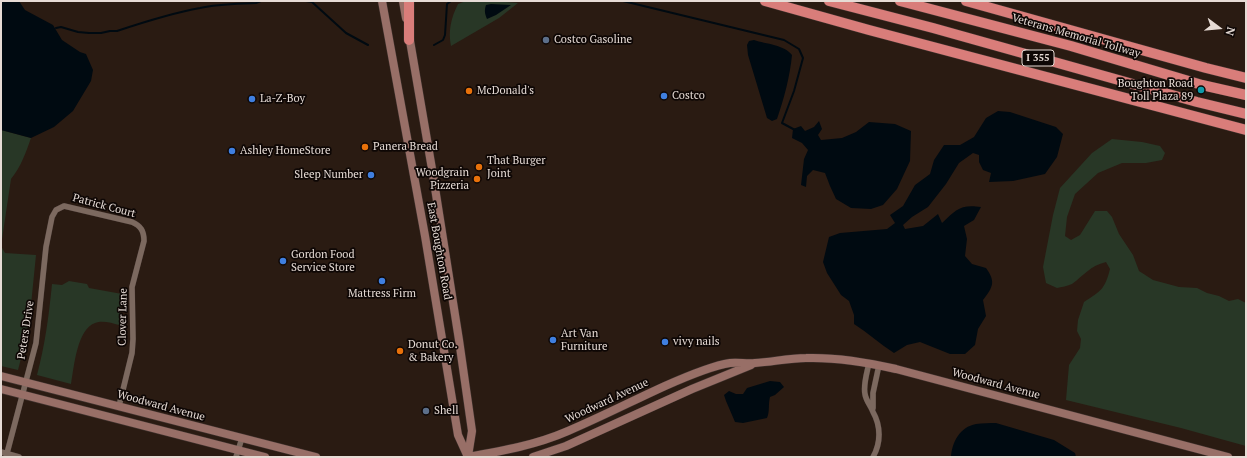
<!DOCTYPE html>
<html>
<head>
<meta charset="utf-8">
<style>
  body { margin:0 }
  #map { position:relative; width:1247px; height:458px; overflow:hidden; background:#2a1b12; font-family:"PT Serif",serif }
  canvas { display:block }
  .frame { position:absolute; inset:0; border:2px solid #e6dbd5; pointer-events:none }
  .north { position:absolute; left:1199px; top:8px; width:40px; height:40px; -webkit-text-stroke:3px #0e0705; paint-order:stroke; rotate:106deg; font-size:11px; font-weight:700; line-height:16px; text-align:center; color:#e6dbd5 }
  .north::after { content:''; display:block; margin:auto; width:14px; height:18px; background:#e6dbd5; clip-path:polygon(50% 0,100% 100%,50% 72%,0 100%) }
</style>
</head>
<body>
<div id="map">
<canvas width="1247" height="458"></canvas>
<div class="frame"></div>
<div class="north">N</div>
</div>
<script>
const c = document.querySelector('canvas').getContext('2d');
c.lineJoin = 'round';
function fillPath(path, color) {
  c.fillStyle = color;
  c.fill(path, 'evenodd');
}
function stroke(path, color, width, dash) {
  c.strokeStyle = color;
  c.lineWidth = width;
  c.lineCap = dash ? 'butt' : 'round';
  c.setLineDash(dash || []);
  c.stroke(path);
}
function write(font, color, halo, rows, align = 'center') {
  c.font = font + ' "PT Serif",serif';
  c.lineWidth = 3.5;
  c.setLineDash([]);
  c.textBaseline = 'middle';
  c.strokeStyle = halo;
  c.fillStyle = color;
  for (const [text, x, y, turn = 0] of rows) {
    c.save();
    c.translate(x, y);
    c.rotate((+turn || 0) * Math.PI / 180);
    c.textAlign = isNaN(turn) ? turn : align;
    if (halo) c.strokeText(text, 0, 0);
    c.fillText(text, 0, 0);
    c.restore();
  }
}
fillPath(new Path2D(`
  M466,1H494L518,3L499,18L451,46C448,31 451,18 458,4Z
  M1,130L31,138C26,152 21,167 11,179L1,246L5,253L36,255L30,315L26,339L18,370L1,366Z
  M1112,139L1142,142L1160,146L1165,153L1162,160L1146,163H1122L1098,173L1075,194L1067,217L1065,236L1071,240L1080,235L1095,211H1107L1112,217L1119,234L1133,255L1139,271L1153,280L1179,287L1197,288L1207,293L1219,296L1229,301L1238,299L1246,303V446L1181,428L1066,400L1069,365L1080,348L1081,339L1077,331L1078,320L1084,302C1101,291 1105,289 1110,269L1106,262C1090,266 1084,275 1072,284C1068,286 1061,287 1057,288L1046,283L1043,267L1053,215L1060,188L1092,153Z
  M69,281L87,284L89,288L122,294L119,325C112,323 102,320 95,323C77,329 74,367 71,384L37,375C45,345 49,315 52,284L62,285Z`), '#283726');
fillPath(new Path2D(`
  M1,1H19L25,10L53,25L62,40L80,52L86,54L93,70L91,81L73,111L54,127L31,138L1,130Z
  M491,4L511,5L496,15L487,19C485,14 484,11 486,5Z
  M754,40C766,44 785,45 792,55C790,76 784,99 777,119L772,121L767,118L748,55L747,45L749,41Z
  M998,111L1010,112L1056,127L1063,134L1057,157L1045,174L1013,181L989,182L991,173L983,170L979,162V155L973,153L959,163L946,184L928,207L912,217L903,225L905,229L923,226L938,214L942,223C956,210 960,204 981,207L974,220L964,226L967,239L965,256L972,264L986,268C996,282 993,287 983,300L986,316L978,329L975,345L965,354H950L920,342L907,345L894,353C880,344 868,333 854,324V315L849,301L841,295L827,273L823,262L829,237L840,233L887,229L895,223L890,215L903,206L915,185L930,174L934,160L944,145H960L974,137L986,118Z
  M819,121L822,129L818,135L821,140L842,138L856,132L869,122L895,124L911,131L910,161L897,189L883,205L871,209L851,208L836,199L830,186L825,173L813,170L807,176L806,187L801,185L804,159L808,150L802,143L792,138L793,129L801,126L805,131L814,127Z
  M770,381L780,382L784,387L775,395L770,397C768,405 770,411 767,418L743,423L735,422L726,401L724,395L729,391L736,394H743L747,388Z
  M996,423L1054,440L1075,453L1076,457H951C952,442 960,427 976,424C982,423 990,423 996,423Z`), '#000a11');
stroke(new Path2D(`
  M306,1L312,2L346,33L368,45
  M623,1L784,40L799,49L803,58L794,91L782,123L795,130
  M56,28L61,27L78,32L89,33H101L110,31H117C144,22 172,13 200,8C218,4 237,4 256,3L261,1
  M434,45L443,40L445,35L447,4L451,1`), '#000a11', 2);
const street = new Path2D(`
  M869,363C867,373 863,385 865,394C866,401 871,406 873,412C881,426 881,443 873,457
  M873,408V393L879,365
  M1,452L19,457
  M6,457L36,343L46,247L52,217L56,210L64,206L132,222C141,226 144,231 144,241L132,287L133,339L132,353L119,406
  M236,457L242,438`);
const secondary = new Path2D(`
  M382,1L425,236L458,435L468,457
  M403,1L406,18
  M409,35L432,169L459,340L472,431L468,456
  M1,376L316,457
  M1,389L265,457
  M468,457C502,451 536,445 568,431C601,417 632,401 665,386C683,378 710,366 730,363C738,362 747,364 755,363C772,362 789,358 806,358C837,357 866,362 896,369L1228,457
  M533,457L566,446L692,389L751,365`);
const highway = new Path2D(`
  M765,1L869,30L1246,130
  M829,1L933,28L1197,102L1246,114
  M900,1L1071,46L1202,85L1246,95
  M966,1L1206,68L1246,78
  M409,40V1`);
stroke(street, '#413430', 6);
stroke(secondary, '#413430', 9);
stroke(highway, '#413430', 11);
stroke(street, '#7c695f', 5.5);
stroke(secondary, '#986f67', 8);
stroke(highway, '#d97d7a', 10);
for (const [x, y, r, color] of [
  [546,40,4,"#5c6f8a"],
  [1201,90,4,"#0f9aa8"],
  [469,91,4,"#e8710a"],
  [664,96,4,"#3f7fe0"],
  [252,99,4,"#3f7fe0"],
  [365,147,4,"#e8710a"],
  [232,151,4,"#3f7fe0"],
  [479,167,4,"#e8710a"],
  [371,175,4,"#3f7fe0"],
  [477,179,4,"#e8710a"],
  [283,261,4,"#3f7fe0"],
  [382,281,4,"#3f7fe0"],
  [553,340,4,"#3f7fe0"],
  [665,342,4,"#3f7fe0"],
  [400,351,4,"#e8710a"],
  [426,411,4,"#5c6f8a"]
]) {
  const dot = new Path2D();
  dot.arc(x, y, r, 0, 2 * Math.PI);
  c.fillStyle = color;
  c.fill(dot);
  stroke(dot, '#0e0705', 1.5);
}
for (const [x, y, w] of [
  [1038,58,32]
]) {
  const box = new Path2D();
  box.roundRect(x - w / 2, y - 8, w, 16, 3);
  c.fillStyle = '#0e0705';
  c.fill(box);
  stroke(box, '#e6dbd5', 1);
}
write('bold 10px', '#e6dbd5', null, [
  ["I 355",1038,58]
]);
write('11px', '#e6dbd5', '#0e0705', [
  ["Veterans Memorial Tollway",1076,36,16],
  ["Patrick Court",104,206,15],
  ["East Boughton Road",439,251,80],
  ["Clover Lane",123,317,-89],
  ["Peters Drive",26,330,-81],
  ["Woodward Avenue",996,384,15],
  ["Woodward Avenue",607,401,-25],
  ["Woodward Avenue",161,406,15]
]);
write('11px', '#e6dbd5', '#0e0705', [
  ["Costco Gasoline",554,40],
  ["Boughton Road",1193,84,"right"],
  ["Toll Plaza 89",1193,97,"right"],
  ["McDonald's",477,91],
  ["Costco",672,96],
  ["La-Z-Boy",260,99],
  ["Panera Bread",373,147],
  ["Ashley HomeStore",240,151],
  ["That Burger",487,161],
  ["Joint",487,174],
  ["Woodgrain",469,173,"right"],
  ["Pizzeria",469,186,"right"],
  ["Sleep Number",363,175,"right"],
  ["Gordon Food",291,255],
  ["Service Store",291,268],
  ["Mattress Firm",382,294,"center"],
  ["Art Van",561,334],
  ["Furniture",561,347],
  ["vivy nails",673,342],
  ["Donut Co.",408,345],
  ["& Bakery",408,358],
  ["Shell",434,411]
], 'left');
</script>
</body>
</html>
